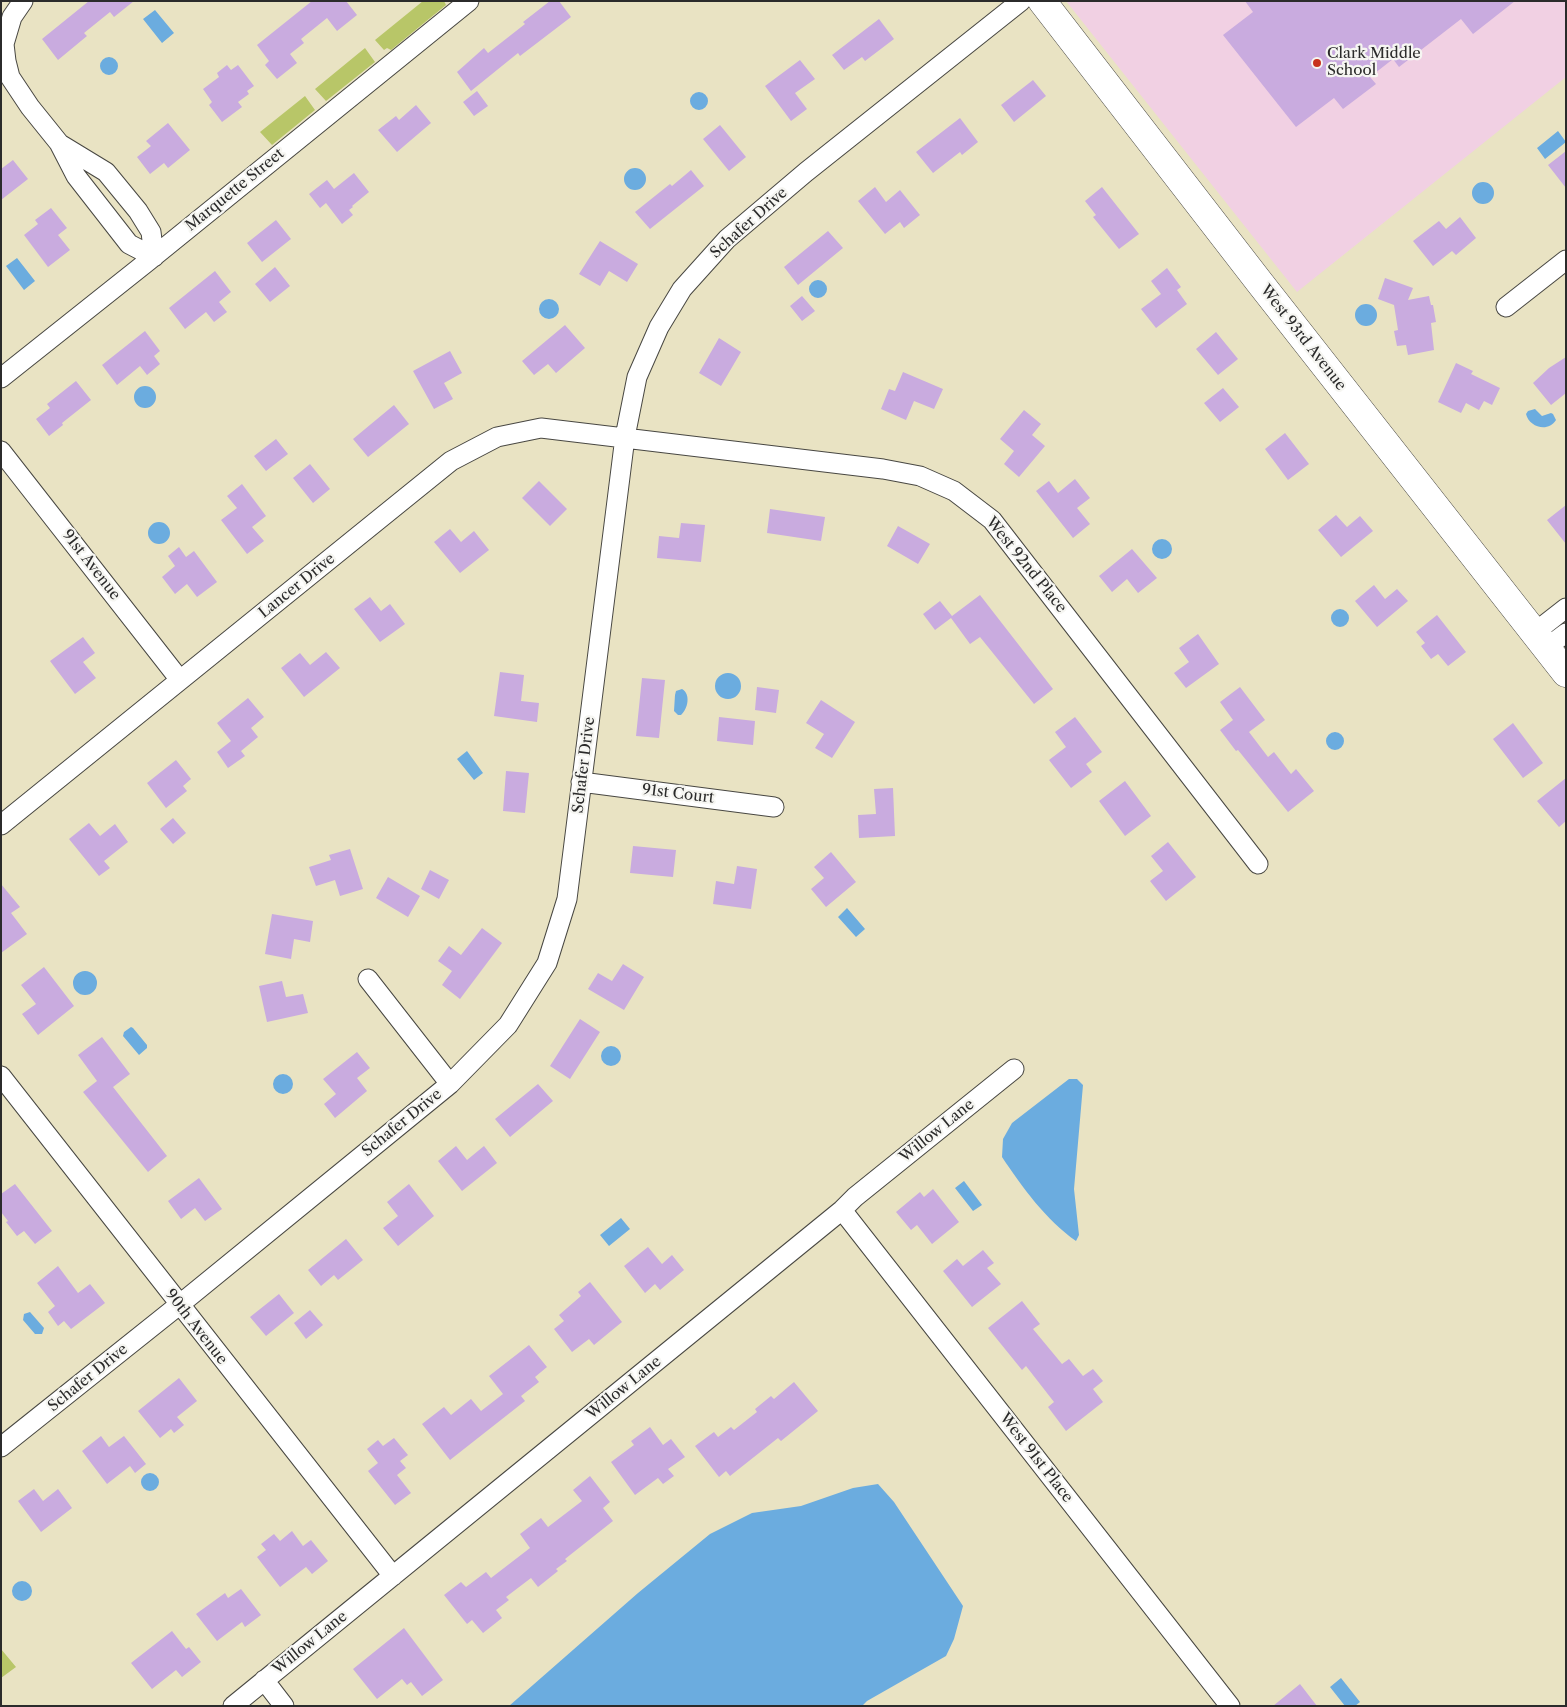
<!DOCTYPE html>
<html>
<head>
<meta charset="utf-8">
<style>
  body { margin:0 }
  #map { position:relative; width:1567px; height:1707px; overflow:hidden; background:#e9e3c3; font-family:"Libre Caslon Text",serif }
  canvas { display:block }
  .frame { position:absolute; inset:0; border:2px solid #2b2b2b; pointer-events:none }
</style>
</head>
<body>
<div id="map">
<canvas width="1567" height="1707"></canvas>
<div class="frame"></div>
</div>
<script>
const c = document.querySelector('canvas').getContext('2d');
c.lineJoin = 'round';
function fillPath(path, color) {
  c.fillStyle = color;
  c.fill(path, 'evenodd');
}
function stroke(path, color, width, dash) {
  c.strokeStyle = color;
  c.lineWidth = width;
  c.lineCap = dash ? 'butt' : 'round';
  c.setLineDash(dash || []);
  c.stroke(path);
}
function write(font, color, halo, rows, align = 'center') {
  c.font = font + ' "Libre Caslon Text",serif';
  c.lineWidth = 4.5;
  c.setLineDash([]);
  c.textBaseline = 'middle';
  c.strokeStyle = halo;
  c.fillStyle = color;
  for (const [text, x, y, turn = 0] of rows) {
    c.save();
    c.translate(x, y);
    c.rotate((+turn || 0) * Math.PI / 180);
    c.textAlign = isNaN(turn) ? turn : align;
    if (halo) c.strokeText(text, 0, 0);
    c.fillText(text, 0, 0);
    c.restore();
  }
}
fillPath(new Path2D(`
  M1066,1H1566V77L1297,292Z`), '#f1d0e3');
fillPath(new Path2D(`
  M423,1H444L446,5L391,50L387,48L384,50L375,40Z
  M365,48L375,62L326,101L315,89Z
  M305,96L315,110L272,145L260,132Z
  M1,1649L16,1667L1,1678Z`), '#b8c668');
fillPath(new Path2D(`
  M155,10L174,33L162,43L143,19Z
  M100 66a9 9 0 1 1 18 0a9 9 0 1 1-18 0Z
  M690 101a9 9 0 1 1 18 0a9 9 0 1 1-18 0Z
  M1558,131L1566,142L1545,159L1537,148Z
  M624 179a11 11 0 1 1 22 0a11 11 0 1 1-22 0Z
  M1472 193a11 11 0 1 1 22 0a11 11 0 1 1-22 0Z
  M17,258L35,281L24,290L6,266Z
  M809 289a9 9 0 1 1 18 0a9 9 0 1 1-18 0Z
  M539 309a10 10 0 1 1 20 0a10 10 0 1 1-20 0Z
  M1355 315a11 11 0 1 1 22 0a11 11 0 1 1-22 0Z
  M134 397a11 11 0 1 1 22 0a11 11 0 1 1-22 0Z
  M1535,409L1542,416L1551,413L1553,414L1556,420C1548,433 1529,427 1526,414L1528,411Z
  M148 533a11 11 0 1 1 22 0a11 11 0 1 1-22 0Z
  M1152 549a10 10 0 1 1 20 0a10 10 0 1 1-20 0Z
  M1331 618a9 9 0 1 1 18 0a9 9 0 1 1-18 0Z
  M715 686a13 13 0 1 1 26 0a13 13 0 1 1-26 0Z
  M682,689C691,694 688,709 681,715H678L674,711L675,695L676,691Z
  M1326 741a9 9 0 1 1 18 0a9 9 0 1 1-18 0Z
  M467,751L483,773L474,780L457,759Z
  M847,908L865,929L856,937L838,917Z
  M73 983a12 12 0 1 1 24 0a12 12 0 1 1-24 0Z
  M131,1027L133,1028L147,1045V1048L139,1055L123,1036L124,1032Z
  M601 1056a10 10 0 1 1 20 0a10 10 0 1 1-20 0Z
  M273 1084a10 10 0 1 1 20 0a10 10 0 1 1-20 0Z
  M1069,1079H1077L1083,1085L1074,1189L1079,1235L1076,1241C1046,1220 1022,1187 1002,1157L1003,1139L1012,1123Z
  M964,1181L982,1205L973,1211L955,1188Z
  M621,1218L630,1229L609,1246L600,1235Z
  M30,1312L44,1328L42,1334H35L23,1320L24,1314Z
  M141 1482a9 9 0 1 1 18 0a9 9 0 1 1-18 0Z
  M878,1484L894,1502L963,1606L954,1639L946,1656L867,1701L862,1706H509L638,1593L710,1534L752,1513L801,1506L853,1488Z
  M12 1591a10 10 0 1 1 20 0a10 10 0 1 1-20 0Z
  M1341,1678L1360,1702L1355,1706H1345L1330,1687Z`), '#6bacdf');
fillPath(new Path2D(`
  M89,1H134L114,17L110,12L84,33L87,36L58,60L42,39Z
  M312,1H346L357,15L337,31L327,18L301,39L304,43L290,54L297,63L277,79L265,65L269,61L257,45Z
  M550,1H559L571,17L520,56L518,53L471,91L457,72L484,48L488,53L525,24L523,22Z
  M1245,1H1515L1473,34L1461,19L1399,67L1393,59L1370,77L1376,84L1343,109L1334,98L1296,127L1223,35L1253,12Z
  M879,19L894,39L865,61L862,57L844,70L832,55Z
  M800,60L815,79L795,93L807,109L791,121L765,86Z
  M227,65L231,70L238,65L254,86L247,91L249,94L238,102L242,107L222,122L209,105L212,102L203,89L219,77L217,73Z
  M1033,80L1046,96L1014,122L1001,105Z
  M477,91L488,106L474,116L463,102Z
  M416,105L431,123L397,152L378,130L396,116L399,120Z
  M960,118L978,142L962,155L960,152L933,173L916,152Z
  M168,123L190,150L168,168L164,163L150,174L137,157L151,146L146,141Z
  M720,125L746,157L729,171L703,139Z
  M1566,151V188L1548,165Z
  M13,160L28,179L1,200V169Z
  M691,170L704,186L650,229L635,212L670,184L672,186Z
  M354,173L369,192L352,206L353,207L349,210L353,215L342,224L326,203L320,208L309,194L327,180L334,189Z
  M875,187L886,202L900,190L920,215L904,228L900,222L885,234L858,201Z
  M1102,187L1139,234L1119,249L1093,217L1096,215L1085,201Z
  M51,208L67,228L58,235L70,250L48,267L24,235L38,224L35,220Z
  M1460,217L1476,238L1456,255L1452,251L1433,266L1413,241L1439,221L1446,229Z
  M276,220L291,239L262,262L247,243Z
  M828,231L843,248L798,285L784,267Z
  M600,241L638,264L627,282L609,271L600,286L579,274Z
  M275,267L290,286L270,302L255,284Z
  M1167,268L1181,287L1177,290L1187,304L1156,328L1141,309L1161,294L1151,281Z
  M215,271L231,292L219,302L227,312L214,322L206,312L185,329L169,308Z
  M1385,278L1413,288L1408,300L1429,296L1431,305H1433L1436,322L1431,323L1434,350L1408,355L1406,345L1397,346L1394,331L1398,330L1394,305L1378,299Z
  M802,296L815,311L802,321L790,306Z
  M565,325L585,348L556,373L548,364L534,375L522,361Z
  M145,331L160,351L154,356L160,364L147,375L140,366L117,385L102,365Z
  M1216,332L1238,359L1218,375L1196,349Z
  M719,338L741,352L721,386L699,373Z
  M450,351L462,373L444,383L453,399L434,409L413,371Z
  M1566,357V393L1551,405L1533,383L1549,368Z
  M1456,363L1473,371L1471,374L1500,388L1492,405L1484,401L1479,410L1466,403L1461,413L1438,402Z
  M903,372L943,389L934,409L914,401L906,420L881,409L889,389L895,391Z
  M76,381L91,400L62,423L63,425L49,436L36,419L50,408L47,404Z
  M1223,388L1239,407L1220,422L1204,403Z
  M394,405L409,424L368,457L353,439Z
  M1024,410L1041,424L1032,435L1045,446L1019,477L1004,464L1014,451L1000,439Z
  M1285,433L1309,464L1288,480L1265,449Z
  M276,439L288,454L266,471L254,456Z
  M310,464L330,489L313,503L293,478Z
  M1075,479L1090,498L1077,508L1090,524L1073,538L1036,491L1049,481L1058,493Z
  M539,481L567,509L550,526L522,498Z
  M242,484L266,516L252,527L264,541L247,554L221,520L237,508L227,496Z
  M1566,505V544L1547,520Z
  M770,509L825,517L821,541L767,533Z
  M1336,515L1347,527L1360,516L1373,531L1341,557L1318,530Z
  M681,523L705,525L701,562L657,558L659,536L679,538Z
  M898,526L930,544L918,564L887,546Z
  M450,529L461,542L474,531L489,550L460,573L434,542Z
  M179,547L186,557L194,551L217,582L197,597L187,584L175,594L162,577L175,566L168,556Z
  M1132,549L1157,578L1138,593L1127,579L1112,592L1099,576Z
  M1374,585L1385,599L1397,589L1408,601L1377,627L1355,601Z
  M980,595L1053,689L1034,704L980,637L970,644L951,618L935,630L923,614L940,601L952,616Z
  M370,597L381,611L390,604L405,624L380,642L354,609Z
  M1437,615L1466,652L1448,666L1438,654L1431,659L1421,646L1425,643L1416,632Z
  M1198,634L1219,664L1186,688L1174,673L1189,662L1179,648Z
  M83,637L95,653L83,662L96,678L75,694L50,661Z
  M326,652L340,668L304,697L281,668L300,653L310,665Z
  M500,672L524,675L521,701L539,703L537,722L494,716Z
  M642,678L665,680L659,738L636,736Z
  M757,687L779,690L776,713L755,710Z
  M1240,687L1265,720L1249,732L1268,757L1274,752L1291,774L1296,769L1314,791L1288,812L1238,750L1236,751L1220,730L1233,720L1220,702Z
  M248,698L264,717L251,728L258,737L241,751L245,756L228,768L217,752L231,741L217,723Z
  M821,700L855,722L832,758L815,748L824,734L806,723Z
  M719,717L755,721L753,745L717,741Z
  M1075,717L1102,752L1086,764L1092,772L1071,788L1049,760L1066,747L1055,732Z
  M1513,723L1543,763L1523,778L1493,739Z
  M176,760L191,779L183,786L187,791L166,808L147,783Z
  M506,771L529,773L525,813L503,811Z
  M1566,778V821L1559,827L1537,801Z
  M1125,781L1151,816L1125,836L1099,801Z
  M893,788L895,836L859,838L858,815L876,814L874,789Z
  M173,818L186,833L173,844L160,829Z
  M89,823L100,836L115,824L128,842L104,861L110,868L99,876L69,839Z
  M1168,842L1196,877L1166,901L1150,881L1163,871L1151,856Z
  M633,846L676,850L673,877L630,873Z
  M350,849L363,889L340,896L335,880L316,886L309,867L331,860L329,855Z
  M831,852L856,882L826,907L811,889L824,878L814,867Z
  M737,866L757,869L751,909L713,904L716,881L734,884Z
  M430,870L449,880L439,899L421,889Z
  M388,877L420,896L408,917L376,898Z
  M1,884L20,907L11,913L27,934L1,953Z
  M272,914L313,921L310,942L294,939L291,959L265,954Z
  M482,928L502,943L460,999L442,985L452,971L438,961L449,946L461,955Z
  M623,964L644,977L624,1010L588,989L598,973L612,981Z
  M44,967L74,1006L38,1035L22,1014L36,1004L21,985Z
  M282,981L286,997L303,994L308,1013L267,1022L259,986Z
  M580,1019L600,1032L570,1079L550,1066Z
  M102,1037L130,1074L113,1087L167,1156L148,1172L83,1092L97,1081L78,1055Z
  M357,1052L370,1068L357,1078L367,1091L335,1118L324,1104L336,1094L323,1079Z
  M538,1084L553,1101L510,1137L495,1119Z
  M456,1146L467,1160L484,1146L497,1163L462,1191L438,1161Z
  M199,1178L222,1209L205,1221L195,1208L181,1219L168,1201Z
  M15,1184L52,1231L35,1244L24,1231L17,1236L6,1222L8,1221L1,1212V1194Z
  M409,1184L434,1216L398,1246L383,1228L398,1216L387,1202Z
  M933,1189L959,1222L932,1244L917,1225L911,1230L896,1212L920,1192L924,1197Z
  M346,1239L363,1260L338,1280L334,1275L321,1286L308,1270Z
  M648,1247L662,1264L672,1255L684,1270L660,1290L655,1284L645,1293L624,1266Z
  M983,1250L994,1263L987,1268L1001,1284L972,1307L943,1271L957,1259L963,1266Z
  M58,1266L78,1293L90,1284L105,1303L71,1329L64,1321L58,1326L48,1312L55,1306L37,1283Z
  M590,1282L622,1322L594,1345L589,1339L572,1352L554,1329L564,1321L559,1315L581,1296L578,1292Z
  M279,1294L294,1313L266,1336L250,1317Z
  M1022,1301L1040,1324L1033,1329L1062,1364L1069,1359L1083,1376L1093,1369L1103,1381L1093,1389L1103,1402L1066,1431L1048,1407L1054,1402L1026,1366L1022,1370L988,1328Z
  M310,1310L323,1325L306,1339L294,1323Z
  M529,1345L547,1367L535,1377L539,1382L521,1396L525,1401L450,1460L422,1424L444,1407L451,1415L471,1399L481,1411L503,1394L489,1376Z
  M179,1378L197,1401L177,1417L184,1425L174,1433L171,1429L160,1438L138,1411Z
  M794,1382L818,1411L781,1441L778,1438L730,1476L726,1471L719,1477L695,1446L714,1432L718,1437L731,1427L734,1430L757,1412L755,1409L771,1396L774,1399Z
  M650,1427L663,1445L671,1439L685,1457L668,1469L674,1476L663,1484L658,1478L635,1495L611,1462L634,1445L631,1441Z
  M101,1436L109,1447L124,1436L146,1464L135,1473L130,1466L107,1484L82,1451Z
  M394,1438L408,1455L400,1461L406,1468L397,1475L411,1493L395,1505L368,1471L378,1463L367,1449L378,1440L383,1446Z
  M590,1476L610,1502L603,1508L613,1521L565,1559L567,1561L556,1569L558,1571L538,1587L531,1578L506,1597L509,1600L496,1610L502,1618L483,1633L472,1620L467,1624L444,1595L461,1582L466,1587L486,1572L491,1578L530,1548L520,1534L541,1518L548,1527L582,1501L573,1490Z
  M34,1489L43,1501L58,1489L72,1508L41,1532L18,1501Z
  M292,1531L303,1546L311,1540L328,1561L312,1574L306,1567L280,1587L257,1557L266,1550L261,1544L274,1534L280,1541Z
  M241,1589L261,1615L245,1627L242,1622L217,1641L196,1614L225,1593L228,1598Z
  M404,1628L443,1680L422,1696L411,1682L407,1685L402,1679L377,1699L353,1669Z
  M172,1631L186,1649L189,1647L201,1662L182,1677L176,1670L152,1689L131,1663Z
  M1300,1684L1317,1706H1273Z`), '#c9abdf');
const street = new Path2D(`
  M23,1L12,17L4,44L6,61L10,77L30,107L59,143L76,176L129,244L154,257
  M60,144L106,172L138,211L151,232L154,257
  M1506,307L1566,260
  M1,378L147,262L469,1
  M1,451L180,680
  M1534,633L1566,608
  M1546,648L1566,633
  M581,782L774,807
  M1,825L451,461L497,437L541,428L883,469L920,476L954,491L992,520L1258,864
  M368,979L450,1084
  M1,1076L393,1576
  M842,1210L1230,1706
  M1,1447L179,1305L450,1084L508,1025L547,963L567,899L625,437L637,377L659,327L682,289L727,239L806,172L1021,1
  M264,1680L284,1706
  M233,1706L842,1210L855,1197L1014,1069`);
const secondary = new Path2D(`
  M1042,1L1260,283L1566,673`);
stroke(street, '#484742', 21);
stroke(secondary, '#484742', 29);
stroke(street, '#fff', 19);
stroke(secondary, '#fff', 28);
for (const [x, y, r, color] of [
  [1317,63,5,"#c8321e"]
]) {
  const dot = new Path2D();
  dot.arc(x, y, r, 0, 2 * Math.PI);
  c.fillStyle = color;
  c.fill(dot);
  stroke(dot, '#f6f6f2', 2);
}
write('15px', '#2b2b2b', '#f6f6f2', [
  ["Clark Middle",1327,54],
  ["School",1327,71]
], 'left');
write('15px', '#2b2b2b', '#f6f6f2', [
  ["Marquette Street",235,190,-39],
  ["Schafer Drive",749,223,-42],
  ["West 93rd Avenue",1303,338,52],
  ["91st Avenue",91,565,52],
  ["West 92nd Place",1026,565,51],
  ["Lancer Drive",297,586,-39],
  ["Schafer Drive",584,765,-83],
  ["91st Court",678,794,7],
  ["Schafer Drive",402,1123,-39],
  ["Willow Lane",937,1131,-39],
  ["90th Avenue",196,1327,52],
  ["Schafer Drive",88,1378,-39],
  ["Willow Lane",624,1388,-39],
  ["West 91st Place",1036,1458,52],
  ["Willow Lane",310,1643,-39]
]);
</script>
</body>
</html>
